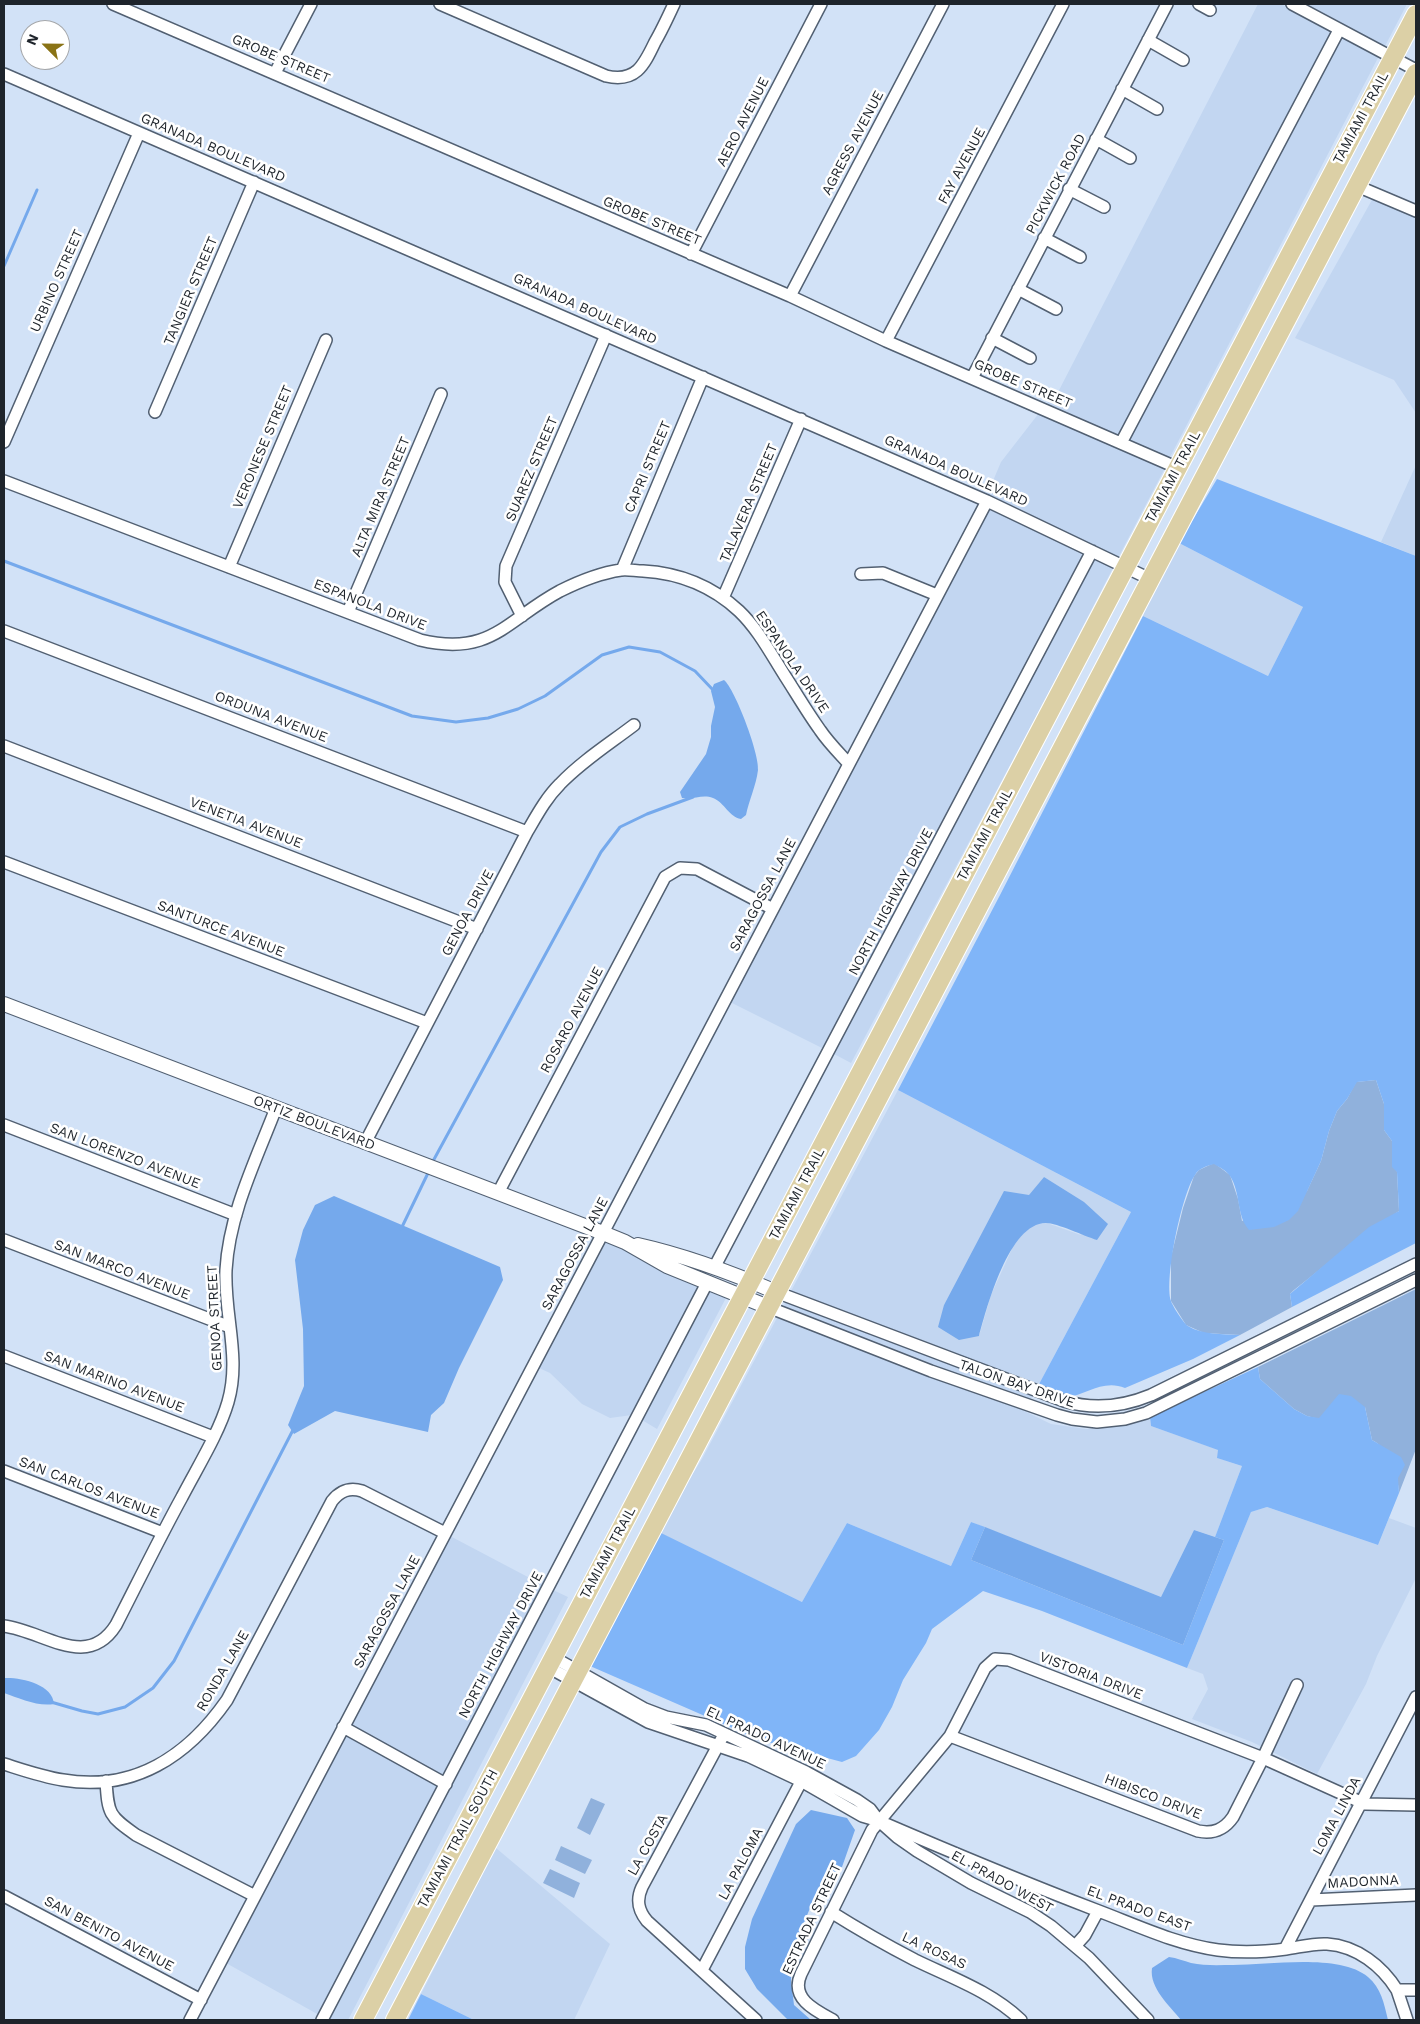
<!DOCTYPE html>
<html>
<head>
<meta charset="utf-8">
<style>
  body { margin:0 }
  #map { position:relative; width:1420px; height:2024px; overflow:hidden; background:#d2e2f7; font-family:"Work Sans",sans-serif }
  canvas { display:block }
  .frame { position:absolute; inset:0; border:5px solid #1e242b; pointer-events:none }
  .north { position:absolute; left:20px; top:20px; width:50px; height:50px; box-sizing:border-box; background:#fff; border:1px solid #a5a7aa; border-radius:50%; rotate:293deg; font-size:14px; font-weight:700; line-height:20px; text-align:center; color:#1e242b }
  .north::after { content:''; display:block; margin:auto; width:18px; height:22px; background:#8a7316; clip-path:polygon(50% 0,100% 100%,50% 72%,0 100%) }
</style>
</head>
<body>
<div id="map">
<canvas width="1420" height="2024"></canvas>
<div class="frame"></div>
<div class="north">N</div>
</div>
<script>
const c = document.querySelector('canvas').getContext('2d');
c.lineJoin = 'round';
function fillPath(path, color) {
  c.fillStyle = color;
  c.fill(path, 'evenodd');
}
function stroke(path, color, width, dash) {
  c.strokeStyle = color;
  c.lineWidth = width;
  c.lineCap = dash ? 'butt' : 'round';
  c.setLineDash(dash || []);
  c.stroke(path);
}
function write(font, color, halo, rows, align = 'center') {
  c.font = font + ' "Work Sans",sans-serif';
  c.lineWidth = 5;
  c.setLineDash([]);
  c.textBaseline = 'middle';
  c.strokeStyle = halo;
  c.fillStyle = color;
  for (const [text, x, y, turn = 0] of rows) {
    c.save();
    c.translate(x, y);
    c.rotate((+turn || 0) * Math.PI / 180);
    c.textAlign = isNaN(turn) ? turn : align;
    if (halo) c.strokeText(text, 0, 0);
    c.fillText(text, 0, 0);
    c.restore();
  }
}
fillPath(new Path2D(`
  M1258,4H1281L1332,31L1119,437L1046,405L1051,398H1055Z
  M1302,4H1407L1384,48Z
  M1342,37L1379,56L1169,459L1129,441Z
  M1373,198L1416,216V413L1394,380L1295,338Z
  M1039,413L1165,468L1118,558L987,495L1001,462Z
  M1416,465V556L1381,542Z
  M989,507L1085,553L824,1049L730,1002L853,768L856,766L855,764Z
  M1179,543L1303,607L1268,676L1143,616L1155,585Z
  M1095,557L1114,566L1048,694L851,1063L834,1054Z
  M898,1090L1131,1212L1038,1386L790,1293ZM1044,1177L1081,1235L1047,1223L1032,1225L1015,1242L991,1295L979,1336L944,1305Z
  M606,1240L700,1286L632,1415L610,1418L582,1404L550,1373L539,1368Z
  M710,1290L727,1296L657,1429L642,1420Z
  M786,1301L811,1312L1033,1395L1030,1400L932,1366L783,1307Z
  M778,1316L1010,1404L1051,1424L1086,1429L1121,1425L1150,1417L1151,1426L1219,1450L1217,1458L1242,1466L1215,1537L1194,1530L1161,1597L971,1522L951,1566L847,1523L802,1602L660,1533L662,1523L702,1459Z
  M1267,1507L1378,1545L1389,1518L1416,1528V1578L1377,1656L1366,1684L1317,1774L1252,1742L1192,1719L1208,1689L1203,1674L1187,1668L1251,1512Z
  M450,1536L543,1585L443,1777L350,1725Z
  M553,1590L568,1597L348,2020H329Z
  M345,1734L439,1785L319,2015L226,1963Z
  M496,1848L610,1944L574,2020H474L421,1994Z`), '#c2d6f1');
fillPath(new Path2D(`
  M1376,1080L1384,1104V1130L1392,1141L1397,1172L1399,1211L1352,1244L1294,1290L1290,1294L1292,1307L1240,1335L1204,1333L1186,1325L1171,1301V1257L1183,1208L1194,1176L1199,1170L1214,1163L1230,1175L1238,1199L1242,1221L1307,1191L1321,1161L1329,1131L1337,1111L1347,1099L1356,1082Z
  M1416,1289V1449L1399,1493C1398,1475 1389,1448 1372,1440L1365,1407L1319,1419L1307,1416L1294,1409L1260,1379L1258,1367Z
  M591,1798L605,1804L590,1835L577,1828Z
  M561,1846L592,1860L585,1874L555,1860Z
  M550,1869L580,1883L574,1898L543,1883Z`), '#90b1dc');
fillPath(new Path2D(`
  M1217,479L1416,556V1243L1292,1307L1290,1294L1369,1227L1399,1211L1397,1172L1392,1167V1141L1384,1130V1104L1376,1080L1357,1082L1347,1099L1337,1111L1329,1131L1321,1161L1298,1211L1289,1220L1274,1227L1249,1230C1236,1215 1241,1193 1230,1176C1227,1171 1219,1167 1214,1164C1207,1166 1199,1168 1195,1175C1182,1193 1164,1279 1171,1301C1172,1305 1184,1324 1188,1326C1202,1335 1223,1334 1240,1335L1193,1359L1125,1388C1103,1379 1086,1395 1068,1397C1059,1397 1046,1389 1038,1386L1131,1212L898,1090L999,897L1143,616L1268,676L1303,607L1179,543Z
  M1258,1367L1260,1379L1294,1409L1307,1416L1319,1418L1339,1394L1351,1396L1365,1407L1372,1440L1401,1457L1405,1465L1398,1478L1399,1493L1378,1545L1267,1507L1251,1512L1187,1668L1042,1611L983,1591L932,1629L926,1643L903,1680L892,1707L879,1730L856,1756L842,1762L760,1740L590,1666L657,1531L802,1602L847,1523L951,1566L971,1522L985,1527L971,1560L1183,1645L1224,1540L1215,1537L1242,1466L1217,1458L1218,1450L1151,1426L1150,1417Z
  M421,1994L474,2020H408Z`), '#80b5f8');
fillPath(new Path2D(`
  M724,680C735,689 760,755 758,770C756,786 749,800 746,815L741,819C729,817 725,803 713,798C702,794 694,800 682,798L680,792L706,754L711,737V726L715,707L711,691L714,684Z
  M1044,1177L1084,1202L1108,1224L1097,1240C1084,1236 1057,1223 1046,1223C1009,1223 987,1307 979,1336L959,1340L938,1327L944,1305L1004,1191L1029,1195Z
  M334,1196L500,1267L503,1280L459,1368L444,1403L431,1415L428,1432L335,1411L294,1434L288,1425L304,1386L303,1329L295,1260L303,1230L315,1205Z
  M985,1527L1161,1597L1194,1530L1224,1540L1183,1645L971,1560Z
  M4,1678C20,1677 53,1684 54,1704C38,1707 19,1698 4,1693Z
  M811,1810L847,1818L855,1830L842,1867L815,1896L791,1954V1981L794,2005L811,2020H788L757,1989L745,1969V1947L752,1919L796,1824Z
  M1169,1957C1177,1958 1184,1961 1191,1963C1204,1966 1220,1965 1233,1965C1268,1965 1340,1953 1368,1977C1381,1988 1384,2003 1388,2020H1181C1170,2006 1149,1988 1152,1968Z`), '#75a9ec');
stroke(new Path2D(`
  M4,266L37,190
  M4,561L412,716L456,722L488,718L518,709L545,696L602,655L629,647L660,652L695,671L714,691
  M432,1163L601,852L620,827L647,814L693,797
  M401,1229L429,1171
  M51,1702L82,1711L98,1714L125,1707L153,1688L174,1661L294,1428`), '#75a9ec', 3);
const minor = new Path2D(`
  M113,4L790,296L886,341L1178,468
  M440,4L606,76C636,83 644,65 655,42C662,30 668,17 674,4
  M1199,4L1210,10
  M1292,4L1416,70
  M1148,40L1183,60
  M275,73L311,4
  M4,74L987,501L1150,579
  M1122,89L1157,109
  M1096,139L1130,158
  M1357,186L1416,211
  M1069,189L1104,207
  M1044,238L1080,257
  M691,254L821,4
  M1018,289L1056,309
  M790,296L943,4
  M992,338L1030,358
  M886,341L1063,4
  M972,378L1167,4
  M155,412L254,182
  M4,442L139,133
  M1121,443L1339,30
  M4,481L420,640C491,657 506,620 560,591C578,582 600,573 621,570C628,569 636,571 643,571C679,573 712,586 739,611C758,629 771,654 785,676C796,693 807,712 820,730C828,742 839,753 849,764
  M229,567L326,340
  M622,570L703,377
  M861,574L883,573L937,595
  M723,598L801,419
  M348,612L441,394
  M522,616L505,582L506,566L606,335
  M4,631L527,832
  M4,746L477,929
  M4,862L427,1023
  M4,1125L236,1215
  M365,1143L527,832C537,815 546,798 560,784C582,761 609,744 634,725
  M498,1193L665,877L680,868L697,869L773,909
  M4,1240L230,1327
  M715,1266L1092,551
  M776,1292L1064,1401C1094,1410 1122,1407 1151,1395L1416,1264
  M768,1307L931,1371L1057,1415L1072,1419L1097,1422L1125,1419L1146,1413L1416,1280
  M4,1356L213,1437
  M4,1471L163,1533
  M4,1626C44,1631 87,1671 116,1625C138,1582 159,1539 182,1497C197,1468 219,1433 228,1402C241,1358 224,1315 226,1270C229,1214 256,1160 276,1108
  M553,1657L645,1709L666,1717L706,1725L806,1772L857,1800L870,1809L879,1821L897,1837L917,1851L971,1883L1030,1912L1051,1926L1089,1958L1148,2020
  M548,1667L648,1722L748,1756L801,1781L862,1816L879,1821C951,1852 1023,1882 1096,1910C1136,1925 1175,1944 1218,1950C1240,1953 1264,1952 1286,1949C1300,1947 1314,1943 1327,1944C1357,1946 1382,1966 1397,1990H1416
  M343,1727L446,1784
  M950,1736L1198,1831C1213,1834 1224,1830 1233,1817L1263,1758L1297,1685
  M722,1738L642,1887C636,1900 638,1910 647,1921L756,2020
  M4,1764C23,1770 43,1777 63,1780C134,1792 188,1756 227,1700L332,1501C340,1491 349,1487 362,1491L445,1533
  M106,1781C108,1814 109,1816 136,1835L255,1896
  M4,1896L201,2000
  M1311,1900L1416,1895
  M831,1912C858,1929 886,1945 915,1960C952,1978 990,1991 1021,2020
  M1076,1945L1085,1935L1098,1911
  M1285,1949L1416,1697
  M702,1970L804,1776
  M1397,1990L1407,2020
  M190,2020L987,501
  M322,2020L707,1283
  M833,2020C814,2010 790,1998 801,1974L872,1830L950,1736L985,1668L995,1659L1009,1660L1263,1758L1365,1804L1416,1805`);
const tertiary = new Path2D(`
  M4,1004L603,1233L625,1242L667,1266L768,1307
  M638,1245C687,1256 730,1272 776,1292`);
const primary = new Path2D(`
  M363,2020L1416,14
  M395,2020L1416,73`);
stroke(minor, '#526072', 14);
stroke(tertiary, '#526072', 16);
stroke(primary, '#fff', 20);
stroke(minor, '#fff', 11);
stroke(tertiary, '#fff', 14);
stroke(primary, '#dcd0a6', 18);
write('14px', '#1e242b', '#fff', [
  ["GROBE STREET",281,59,23],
  ["TAMIAMI TRAIL",1361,118,-62],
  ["AERO AVENUE",743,122,-63],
  ["AGRESS AVENUE",853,143,-62],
  ["GRANADA BOULEVARD",213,148,23],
  ["FAY AVENUE",962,166,-62],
  ["PICKWICK ROAD",1056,184,-62],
  ["GROBE STREET",652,221,23],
  ["URBINO STREET",57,281,-66],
  ["TANGIER STREET",191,291,-67],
  ["GRANADA BOULEVARD",585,309,24],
  ["GROBE STREET",1023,384,23],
  ["VERONESE STREET",263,447,-67],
  ["CAPRI STREET",648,467,-67],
  ["SUAREZ STREET",532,469,-67],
  ["GRANADA BOULEVARD",956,471,24],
  ["TAMIAMI TRAIL",1173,477,-62],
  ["ALTA MIRA STREET",381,497,-67],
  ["TALAVERA STREET",749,503,-67],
  ["ESPANOLA DRIVE",370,605,21],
  ["ESPANOLA DRIVE",792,662,56],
  ["ORDUNA AVENUE",271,717,21],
  ["VENETIA AVENUE",246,823,21],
  ["TAMIAMI TRAIL",985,835,-62],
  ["SARAGOSSA LANE",763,895,-62],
  ["NORTH HIGHWAY DRIVE",891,902,-62],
  ["GENOA DRIVE",468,913,-62],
  ["SANTURCE AVENUE",221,929,21],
  ["ROSARO AVENUE",572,1020,-62],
  ["ORTIZ BOULEVARD",314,1123,21],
  ["SAN LORENZO AVENUE",125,1156,21],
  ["TAMIAMI TRAIL",797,1194,-62],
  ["SARAGOSSA LANE",575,1254,-62],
  ["SAN MARCO AVENUE",122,1270,21],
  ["GENOA STREET",215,1318,-93],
  ["SAN MARINO AVENUE",114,1382,21],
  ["TALON BAY DRIVE",1017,1384,19],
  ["SAN CARLOS AVENUE",89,1488,21],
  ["TAMIAMI TRAIL",608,1553,-62],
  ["SARAGOSSA LANE",387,1612,-62],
  ["NORTH HIGHWAY DRIVE",501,1645,-62],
  ["RONDA LANE",223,1671,-60],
  ["VISTORIA DRIVE",1091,1676,21],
  ["EL PRADO AVENUE",766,1738,25],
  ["HIBISCO DRIVE",1153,1797,21],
  ["LOMA LINDA",1337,1816,-62],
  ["TAMIAMI TRAIL SOUTH",458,1839,-62],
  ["LA COSTA",648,1845,-61],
  ["LA PALOMA",741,1864,-62],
  ["EL PRADO WEST",1002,1882,29],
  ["MADONNA",1363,1882,-3],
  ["EL PRADO EAST",1139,1909,20],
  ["ESTRADA STREET",812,1919,-65],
  ["SAN BENITO AVENUE",109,1934,28],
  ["LA ROSAS",934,1951,25]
]);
</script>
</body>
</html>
